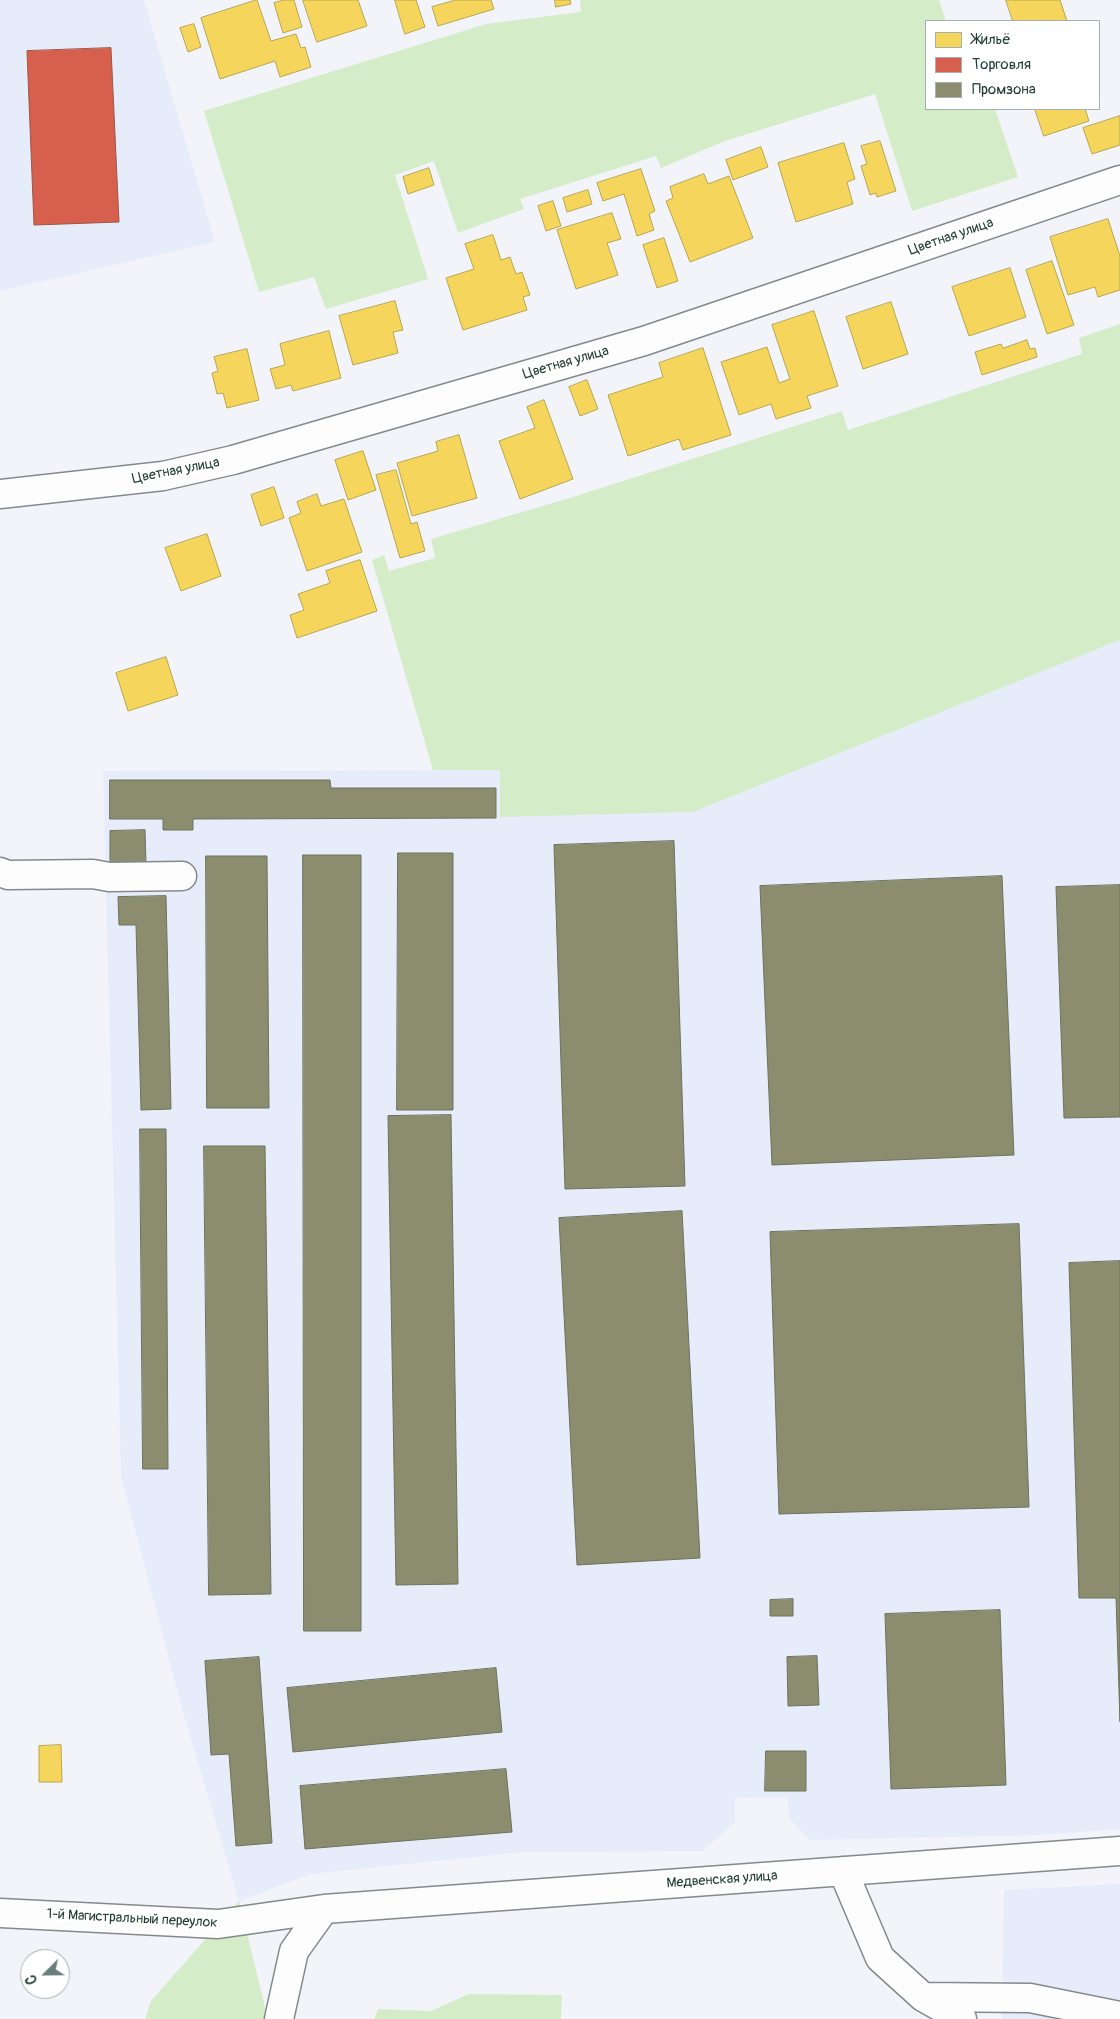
<!DOCTYPE html>
<html>
<head>
<meta charset="utf-8">
<style>
  body { margin:0 }
  #map { position:relative; width:1120px; height:2019px; overflow:hidden; background:#f2f4fa; font-family:Pangolin,sans-serif }
  canvas { display:block }
  .legend { position:absolute; left:925px; top:20px; width:175px; height:90px; box-sizing:border-box; background:#fff; border:1px solid #a5b1ae; margin:0; padding:6px 9px; list-style:none; font-size:15px; color:#1f3d34 }
  .legend li { display:flex; align-items:center; gap:10px; height:25px }
  .legend b { width:25px; border:1px solid #a5b1ae }
  .north { position:absolute; left:20px; top:1949px; width:50px; height:50px; box-sizing:border-box; background:#fff; border:1px solid #a5b1ae; border-radius:50%; rotate:247deg; font-size:14px; font-weight:700; line-height:20px; text-align:center; color:#1f3d34 }
  .north::after { content:''; display:block; margin:auto; width:18px; height:22px; background:#697d79; clip-path:polygon(50% 0,100% 100%,50% 72%,0 100%) }
</style>
</head>
<body>
<div id="map">
<canvas width="1120" height="2019"></canvas>
<ul class="legend">
<li><b style="height:14px;background:#f6d55c"></b>Жильё</li>
<li><b style="height:14px;background:#d6604d"></b>Торговля</li>
<li><b style="height:14px;background:#8c8c6e"></b>Промзона</li>
</ul>
<div class="north">С</div>
</div>
<script>
const c = document.querySelector('canvas').getContext('2d');
c.lineJoin = 'round';
function fillPath(path, color) {
  c.fillStyle = color;
  c.fill(path, 'evenodd');
}
function stroke(path, color, width, dash) {
  c.strokeStyle = color;
  c.lineWidth = width;
  c.lineCap = dash ? 'butt' : 'round';
  c.setLineDash(dash || []);
  c.stroke(path);
}
function write(font, color, halo, rows, align = 'center') {
  c.font = font + ' Pangolin,sans-serif';
  c.lineWidth = 5;
  c.setLineDash([]);
  c.textBaseline = 'middle';
  c.strokeStyle = halo;
  c.fillStyle = color;
  for (const [text, x, y, turn = 0] of rows) {
    c.save();
    c.translate(x, y);
    c.rotate((+turn || 0) * Math.PI / 180);
    c.textAlign = isNaN(turn) ? turn : align;
    if (halo) c.strokeText(text, 0, 0);
    c.fillText(text, 0, 0);
    c.restore();
  }
}
fillPath(new Path2D(`
  M0,0H144L215,242L0,291Z
  M1120,640V1829L1038,1835L810,1840L789,1818L788,1797L735,1798V1822L703,1851L523,1852L311,1874L239,1901L182,1709L121,1476L103,771L501,770L500,816L693,812Z
  M1120,1884V2019H1002L1004,1890Z`), '#e6ecfa');
fillPath(new Path2D(`
  M580,0H939L946,21H926V109H995L1018,177L912,211L875,94L725,141L661,168L656,156L520,199L524,209L458,233L434,161L395,175L428,279L326,309L314,277L259,292L204,111L486,24L581,12Z
  M1120,324V640L693,812L500,817V770H433L372,560L384,555L389,571L435,558L431,539L573,497L842,411L848,430L1082,354L1079,338Z
  M239,1901L268,2019H145L151,2001Z
  M469,1994L562,1995L561,2019H374L378,2009L431,2011Z`), '#d5ecc8');
const homes = new Path2D(`
  M257,0L271,41L296,34L301,48L305,47L311,67L280,77L275,61L220,79L201,18Z
  M284,0H294L302,27L283,33L274,3Z
  M303,0H358L367,26L317,42Z
  M395,0H416L425,27L405,34Z
  M456,0H491L494,9L438,26L432,7Z
  M555,0H570L571,4L556,7Z
  M1006,0H1060L1067,21H1013Z
  M194,24L201,47L188,52L180,28Z
  M1035,109H1085L1089,121L1044,136Z
  M1120,116V145L1092,154L1083,128Z
  M880,141L896,191L877,197L876,193L870,195L861,166L867,164L861,146Z
  M844,143L855,179L847,182L853,204L796,222L778,163Z
  M761,147L768,167L733,180L726,160Z
  M429,168L434,185L408,194L403,177Z
  M641,169L655,211L649,214L654,230L637,236L624,194L603,201L597,183Z
  M704,174L708,184L729,176L753,238L690,262L666,201L673,198L670,187Z
  M588,190L592,204L567,212L563,198Z
  M553,201L561,226L546,231L538,206Z
  M612,213L621,239L607,243L618,275L576,289L557,230Z
  M1108,219L1120,256V290L1098,297L1095,287L1068,295L1050,237Z
  M493,235L501,260L510,257L516,274L522,272L530,295L523,297L527,310L463,330L446,278L474,269L465,244Z
  M664,238L678,281L657,288L643,245Z
  M1052,261L1074,325L1047,334L1026,270Z
  M1010,268L1026,317L969,336L952,287Z
  M395,301L403,330L393,332L398,353L353,365L339,316Z
  M891,302L908,354L863,369L846,317Z
  M814,311L838,386L807,396L811,408L776,419L771,404L739,415L721,362L767,347L779,383L790,379L772,325Z
  M329,331L341,378L293,391L291,385L276,389L270,369L285,365L280,344Z
  M1027,340L1030,349L1035,348L1037,357L982,375L975,352L1001,344L1003,348Z
  M703,348L731,435L683,450L679,439L628,456L608,395L663,377L659,363Z
  M247,349L259,400L227,408L223,393L217,394L212,373L218,371L214,357Z
  M587,380L598,409L580,416L569,387Z
  M544,400L573,479L520,499L499,441L535,428L527,407Z
  M459,435L477,498L412,516L397,463L438,451L436,442Z
  M363,451L376,490L348,500L335,460Z
  M396,470L411,524L417,522L425,551L400,558L376,475Z
  M274,487L284,518L261,526L251,495Z
  M317,494L321,506L344,499L362,552L307,571L289,518L301,513L297,502Z
  M207,534L221,576L181,591L165,548Z
  M360,560L377,611L297,638L290,615L304,610L298,594L330,583L326,571Z
  M166,657L178,695L128,711L116,673Z
  M61,1745L62,1782H39V1746Z`);
fillPath(homes, '#f6d55c');
stroke(homes, '#b6a750', 1);
const shops = new Path2D(`
  M111,48L119,222L34,225L27,51Z`);
fillPath(shops, '#d6604d');
stroke(shops, '#9f5646', 1);
const industry = new Path2D(`
  M110,780H330L331,788H496V818L193,819V830H163V819H110Z
  M145,830L146,864L110,865V831Z
  M674,841L685,1186L565,1189L554,845Z
  M398,853H453V1110H397Z
  M303,855H361V1631H304Z
  M206,856H267L269,1108H207Z
  M1002,876L1014,1155L772,1165L760,886Z
  M1120,885V1117L1064,1118L1056,887Z
  M166,896L171,1109L141,1110L136,925H119L118,897Z
  M451,1115L458,1584L396,1585L388,1116Z
  M140,1129H166L168,1469H143Z
  M204,1146H265L271,1594L209,1595Z
  M682,1211L700,1558L577,1565L559,1218Z
  M1019,1224L1029,1507L779,1514L770,1232Z
  M1120,1261V1722L1116,1598H1079L1069,1263Z
  M793,1599V1616H770V1600Z
  M1000,1610L1006,1785L891,1789L885,1614Z
  M817,1656L819,1705L788,1706L787,1657Z
  M259,1657L272,1843L236,1846L229,1754L211,1755L205,1661Z
  M496,1668L502,1732L293,1752L287,1688Z
  M766,1751H806V1791H765Z
  M506,1769L512,1832L305,1849L300,1786Z`);
fillPath(industry, '#8c8c6e');
stroke(industry, '#6b745d', 1);
const minor = new Path2D(`
  M0,494L163,476L233,460L644,341L1120,180
  M0,872L8,875L93,874L109,877L182,876
  M843,1871L880,1958L923,1997L962,2019
  M0,1913L218,1924L324,1909L1120,1851
  M923,1997L1030,1998L1120,2016
  M279,2019L294,1951L324,1909`);
stroke(minor, '#838a8b', 31);
stroke(minor, '#fdfdfe', 28);
write('14px', '#1f3d34', '#fff', [
  ["Цветная улица",951,237,-19],
  ["Цветная улица",566,363,-16],
  ["Цветная улица",176,471,-11],
  ["Медвенская улица",722,1880,-4],
  ["1-й Магистральный переулок",132,1919,3]
]);
</script>
</body>
</html>
